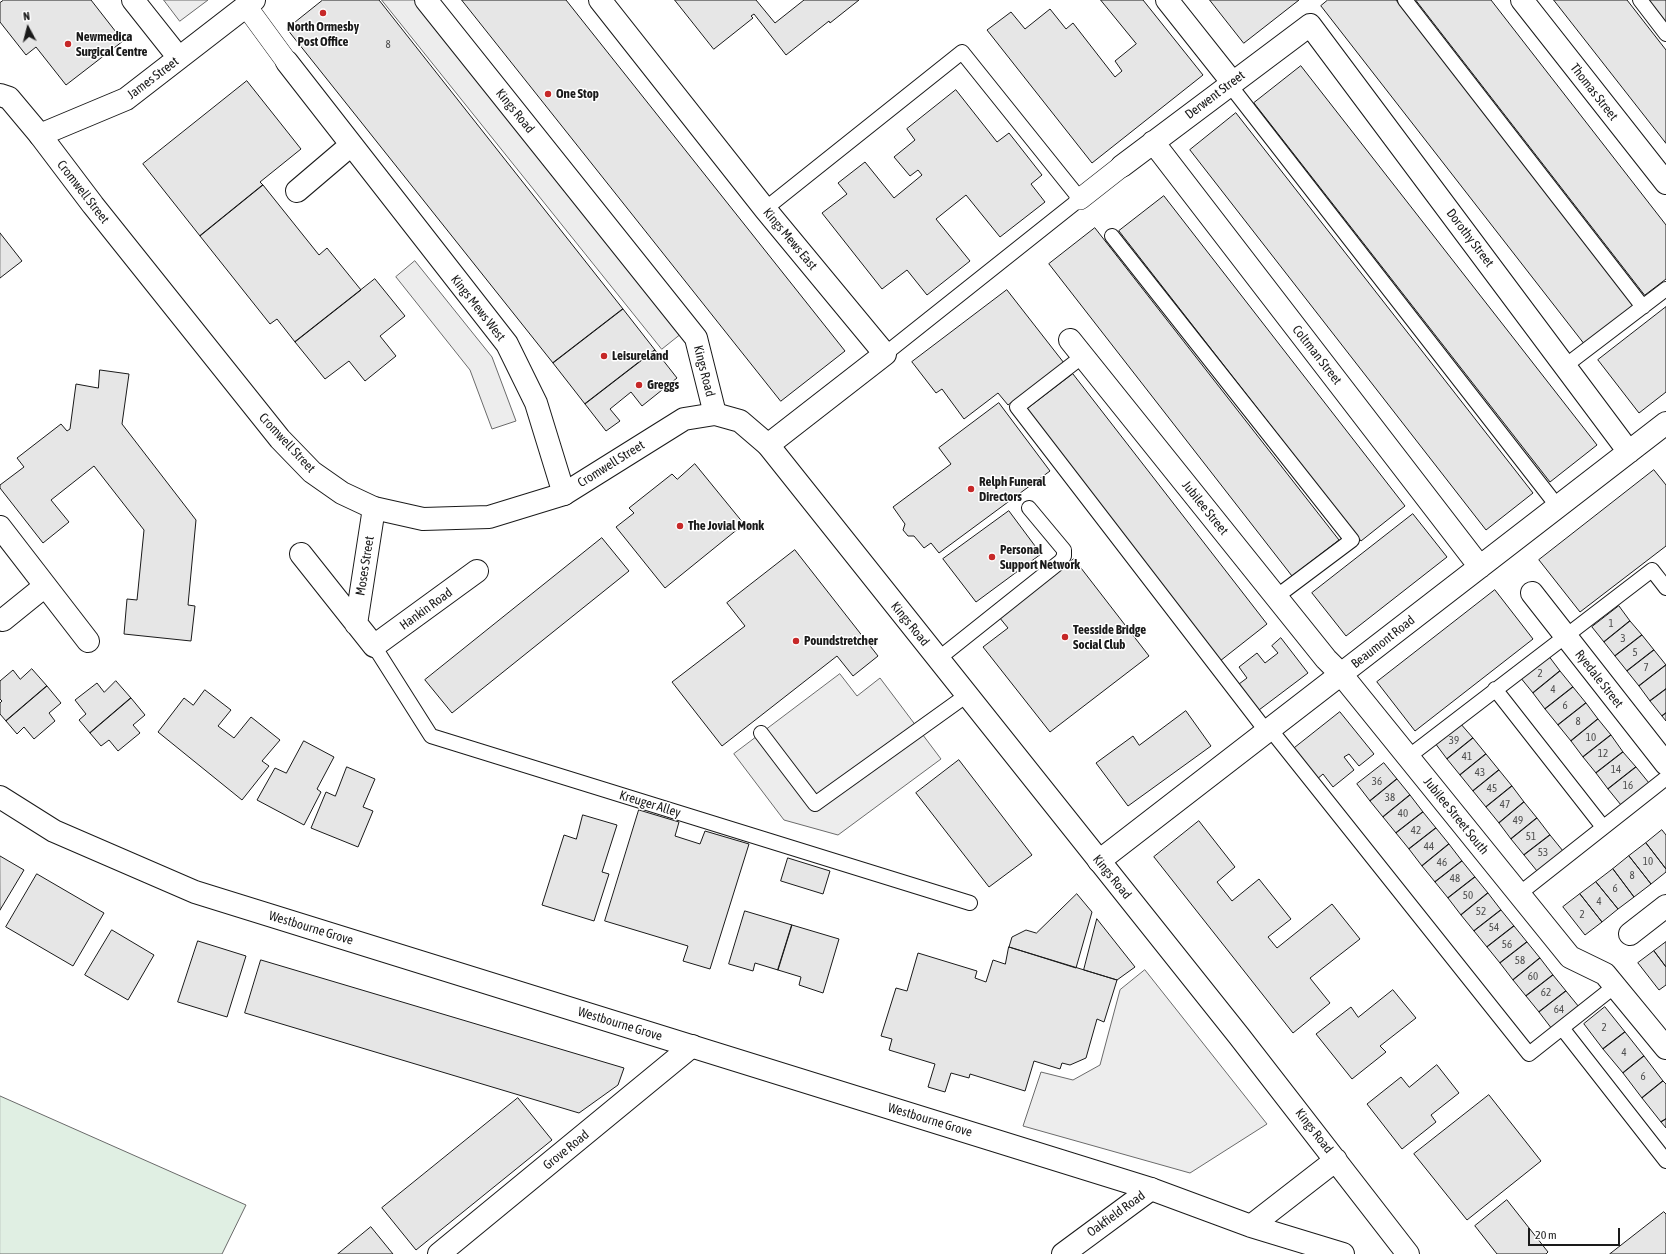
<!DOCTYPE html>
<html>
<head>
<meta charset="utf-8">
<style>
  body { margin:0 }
  #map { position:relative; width:1666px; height:1254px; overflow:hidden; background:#fff; font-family:"Asap Condensed",sans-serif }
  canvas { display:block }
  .north { position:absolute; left:8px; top:8px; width:40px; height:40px; -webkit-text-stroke:3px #fff; paint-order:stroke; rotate:353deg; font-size:11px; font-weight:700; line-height:16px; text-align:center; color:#1a1a1a }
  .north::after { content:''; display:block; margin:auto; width:14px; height:18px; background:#1a1a1a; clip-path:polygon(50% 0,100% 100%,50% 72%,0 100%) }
  .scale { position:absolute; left:1528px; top:1228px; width:92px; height:18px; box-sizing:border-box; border:2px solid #1a1a1a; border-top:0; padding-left:5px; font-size:12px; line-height:14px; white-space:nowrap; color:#1a1a1a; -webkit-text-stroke:3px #fff; paint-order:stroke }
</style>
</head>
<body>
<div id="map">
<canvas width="1666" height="1254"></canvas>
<div class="north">N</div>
<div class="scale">20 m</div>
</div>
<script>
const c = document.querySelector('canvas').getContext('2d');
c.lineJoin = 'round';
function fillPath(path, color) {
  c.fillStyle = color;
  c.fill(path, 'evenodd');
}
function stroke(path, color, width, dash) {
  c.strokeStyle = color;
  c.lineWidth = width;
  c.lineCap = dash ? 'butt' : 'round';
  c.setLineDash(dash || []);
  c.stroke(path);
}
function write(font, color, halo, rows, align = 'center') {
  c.font = font + ' "Asap Condensed",sans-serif';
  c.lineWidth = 3;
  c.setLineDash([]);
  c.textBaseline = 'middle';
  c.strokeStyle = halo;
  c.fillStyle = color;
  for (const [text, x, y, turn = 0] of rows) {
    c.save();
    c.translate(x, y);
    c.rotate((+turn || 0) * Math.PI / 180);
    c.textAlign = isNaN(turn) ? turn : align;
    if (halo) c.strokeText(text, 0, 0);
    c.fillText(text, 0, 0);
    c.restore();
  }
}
const green = new Path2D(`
  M0,1096L246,1205L222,1254H0Z`);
fillPath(green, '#e0efe3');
stroke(green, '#6a6a6a', 1);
const parking = new Path2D(`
  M164,0H208L180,21Z
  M382,0H416L682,333L662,349Z
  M415,261L492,357L516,421L492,429L470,370L396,277Z
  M840,674L857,696L880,678L941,759L838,835L784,820L734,754Z
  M1145,970L1267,1124L1190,1173L1023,1126L1041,1072L1073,1080L1100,1065L1120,990Z`);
fillPath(parking, '#ededed');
stroke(parking, '#6a6a6a', 1);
const building = new Path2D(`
  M4,0H91L123,41L66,85L36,47L26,55L0,22V3Z
  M323,0H379L623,309L553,363L287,29Z
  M462,0H566L845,351L781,401Z
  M675,0H756L775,23L804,0H859L830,23L829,21L786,55L754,14L751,16L753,18L714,49Z
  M1101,0H1143L1203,75L1092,163L987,30L1011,12L1025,29L1050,9L1066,29L1073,23L1115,77L1122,71L1115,61L1136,44Z
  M1210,0H1299L1244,43Z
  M1328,0H1396L1635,307L1585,345L1321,6Z
  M1416,0H1491L1666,225V279L1645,295Z
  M1554,0H1627L1666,50V143Z
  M1649,0H1666V22Z
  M1301,66L1597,445L1550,482L1254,103Z
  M247,81L301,149L260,182L263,185L200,236L143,164Z
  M956,90L997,142L1009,133L1042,175L1031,184L1045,202L1000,237L966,195L936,219L970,261L927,295L907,270L882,289L822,213L847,194L838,183L865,162L894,198L922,175L918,170L910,176L894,157L915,140L907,129Z
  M1236,113L1533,493L1486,530L1190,150Z
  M263,185L319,255L327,248L361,290L295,342L277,319L270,324L200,236Z
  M1164,196L1405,506L1361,541L1119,231Z
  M1095,228L1339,540L1292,576L1049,264Z
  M0,233L22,261L0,278Z
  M375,279L405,316L380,336L396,356L365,381L349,361L325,379L295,342Z
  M1007,290L1064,363L1008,405L998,393L964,419L942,389L936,393L912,362Z
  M1666,307V392L1639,413L1598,360Z
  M623,309L655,350L585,404L553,363Z
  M655,350L677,378L642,406L631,392L610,409L620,421L606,431L585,404Z
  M100,370L129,374L122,424L196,520L188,605L195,606L191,641L124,634L127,599L137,600L144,530L94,466L51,500L69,522L43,543L0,488V485L24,467L17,458L61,424L67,431L70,429L76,384L98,388Z
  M1073,374L1267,624L1220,661L1026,410Z
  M999,403L1050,471L939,553L931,543L924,548L914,536H908L903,530L905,524L893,507L951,464L939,448Z
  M695,464L744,524L665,588L616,527L634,513L629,508L672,474L677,479Z
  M1654,470L1666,485V546L1580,612L1539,560Z
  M1009,511L1041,554L976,602L943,559Z
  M1413,514L1447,557L1346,636L1312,593Z
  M602,538L629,571L452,713L425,680Z
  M795,550L878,656L853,676L837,656L722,746L672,682L745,626L727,603Z
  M1074,559L1149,656L1050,732L983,647L1008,628L999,617Z
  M1495,590L1533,639L1415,731L1377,682Z
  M1619,606L1630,621L1604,642L1592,627Z
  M1630,621L1642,635L1615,656L1604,642Z
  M1642,635L1654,650L1627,671L1615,656Z
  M1281,638L1308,673L1255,713L1235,687L1247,678L1239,667L1257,653L1265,663L1278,653L1272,646Z
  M1654,650L1666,665L1639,686L1627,671Z
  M1548,655L1560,671L1533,693L1520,677Z
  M1666,665V689L1650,701L1639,686Z
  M32,669L47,686L6,721L0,714V703L2,701L0,699V681L13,670L20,679Z
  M1560,671L1573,687L1545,709L1533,693Z
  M116,681L131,698L90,733L79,720L86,714L75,700L97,683L104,692Z
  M47,686L61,703L49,713L55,721L34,739L24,727L17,734L6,721Z
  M1573,687L1586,703L1558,725L1545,709Z
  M1666,689V713L1662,716L1650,701Z
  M205,690L231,710L218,726L234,738L251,717L280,740L262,761L269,766L242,800L158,732L184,698L193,705Z
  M131,698L145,715L133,725L140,733L118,751L109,740L101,746L90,733Z
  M1586,703L1598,719L1571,741L1558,725Z
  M1186,711L1211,746L1128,806L1096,763L1133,736L1139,745Z
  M1340,712L1374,754L1359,766L1349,754L1344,757L1354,770L1333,787L1323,774L1316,780L1292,750Z
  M1666,713V721L1662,716Z
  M1598,719L1611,735L1583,757L1571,741Z
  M1460,723L1473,738L1447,759L1435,743Z
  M1611,735L1623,752L1596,773L1583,757Z
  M1473,738L1486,754L1460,775L1447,759Z
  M304,741L334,757L317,789L321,792L304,825L257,800L275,768L286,773Z
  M1623,752L1636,767L1608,789L1596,773Z
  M1486,754L1499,770L1473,791L1460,775Z
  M959,760L1032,855L989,887L916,793Z
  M1384,763L1397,779L1370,801L1357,784Z
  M347,767L375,779L363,807L373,811L358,847L311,828L326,792L335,796Z
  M1636,767L1649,783L1621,805L1608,789Z
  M1499,770L1512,786L1486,807L1473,791Z
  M1397,779L1410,795L1383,817L1370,801Z
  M1512,786L1524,802L1499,823L1486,807Z
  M1410,795L1423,812L1396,833L1383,817Z
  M1524,802L1537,818L1511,839L1499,823Z
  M639,810L679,822L675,836L700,844L705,831L749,844L710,969L683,961L688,946L605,921Z
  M1423,812L1436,828L1409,849L1396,833Z
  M583,815L617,825L602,872L609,874L594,921L542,905L564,835L576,839Z
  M1537,818L1550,835L1524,855L1511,839Z
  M1199,821L1235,867L1217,882L1232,901L1259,879L1291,919L1268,937L1277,948L1332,904L1360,939L1310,978L1330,1003L1293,1033L1154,857Z
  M1436,828L1449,844L1422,866L1409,849Z
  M1662,830L1666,835V869L1646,843Z
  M1550,835L1563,851L1537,871L1524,855Z
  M1646,843L1666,869V872L1651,884L1629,856Z
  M1449,844L1462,861L1435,882L1422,866Z
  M0,856L24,870L0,910Z
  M1629,856L1651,884L1634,897L1613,869Z
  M788,858L830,871L823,894L781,881Z
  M1462,861L1475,877L1448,898L1435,882Z
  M1613,869L1634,897L1618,909L1596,882Z
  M37,874L104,913L73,966L6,927Z
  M1475,877L1488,893L1461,915L1448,898Z
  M1596,882L1618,909L1602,922L1580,894Z
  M1488,893L1501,910L1474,931L1461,915Z
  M1077,894L1092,912L1076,968L1009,947L1012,937L1026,930L1036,933Z
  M1580,894L1602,922L1585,935L1563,907Z
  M1501,910L1514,926L1487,947L1474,931Z
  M745,911L792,925L778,970L755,963L753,971L729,964Z
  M1097,919L1135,967L1117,980L1084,970Z
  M792,925L839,939L823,993L799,985L801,977L778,970Z
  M1514,926L1527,942L1500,963L1487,947Z
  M112,930L154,955L128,1000L85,975Z
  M198,941L246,956L227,1017L178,1002Z
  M1527,942L1540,958L1513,980L1500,963Z
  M1666,942V967L1654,951Z
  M1009,947L1117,980L1104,1022L1097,1019L1086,1058L1070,1065L1062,1063L1060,1069L1034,1061L1025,1091L970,1074L969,1078L951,1073L945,1092L928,1087L935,1064L889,1050L892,1039L881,1036L896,988L907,991L918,953L977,971L975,978L986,982L993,960L1005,964Z
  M1654,951L1666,967V985L1659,990L1638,963Z
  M1540,958L1553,975L1526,996L1513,980Z
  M261,960L624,1068L618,1085L579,1113L245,1013Z
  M1553,975L1566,991L1539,1012L1526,996Z
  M1393,990L1416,1018L1380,1046L1386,1052L1352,1079L1316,1034L1351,1007L1358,1017Z
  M1566,991L1579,1007L1552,1029L1539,1012Z
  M1605,1007L1625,1032L1603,1049L1584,1024Z
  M1625,1032L1644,1056L1623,1073L1603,1049Z
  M1644,1056L1663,1081L1642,1098L1623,1073Z
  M1437,1065L1459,1093L1431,1115L1436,1122L1402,1149L1367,1104L1401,1077L1409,1087Z
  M1663,1081L1666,1084V1119L1661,1122L1642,1098Z
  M1489,1095L1541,1161L1467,1220L1414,1154Z
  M518,1098L552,1140L416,1250L382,1208Z
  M1666,1119V1128L1661,1122Z
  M1507,1200L1548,1252L1546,1254H1497L1475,1226Z
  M1664,1212L1666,1214V1254H1610Z
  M371,1227L393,1254H338Z`);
fillPath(building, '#e6e6e6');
stroke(building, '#1a1a1a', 1);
const service = new Path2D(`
  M1405,0L1643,307
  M1640,0L1666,34
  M1229,84L1558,507
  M765,209L962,52L1080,199L885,354
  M1112,236L1352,540L1276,597
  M1083,356L1017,407L1267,732
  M1565,366L1666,289
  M374,646L431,736L970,903
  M938,659L1061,561L1064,556V550L1029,508
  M1495,689L1603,827
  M1270,729L1529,1054L1615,986
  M761,733L815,804L967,695
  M1408,757L1652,570L1666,588
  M1519,894L1666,778
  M1562,1028L1666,1161`);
const pedestrian = new Path2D(`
  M246,6L287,62
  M1080,199L1122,166`);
const minor = new Path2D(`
  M133,0L179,58
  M426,0L696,338L715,414
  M600,0L765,209L885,354L768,445
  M1167,0L1232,82
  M1522,0L1666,183
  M287,62L507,344L536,403L564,494
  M40,135L126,99L254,0
  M1153,142L1480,567
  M1122,166L1310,25L1629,452
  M297,191L351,145
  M1070,340L1326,659L1341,674L1570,957L1605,974L1666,1048
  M0,527L88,641
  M301,554L374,646L477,571
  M1532,593L1666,764
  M3,620L45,586
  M356,624L374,508
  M1099,861L1666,423
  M1630,934L1666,906
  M439,1254L692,1046
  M1063,1254L1151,1189`);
const tertiary = new Path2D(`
  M0,95L9,98L40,135L93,205L280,439L312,472L342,493L374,508L423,519L489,517L564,494L684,419L715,414L740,421L768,445L1239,1036L1408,1254
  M0,797L54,831L195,892L1151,1189L1251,1226L1343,1254
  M1251,1226L1336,1160`);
stroke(service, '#1a1a1a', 16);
stroke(pedestrian, '#1a1a1a', 22);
stroke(minor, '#1a1a1a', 24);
stroke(tertiary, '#1a1a1a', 24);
stroke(service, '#fff', 14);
stroke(pedestrian, '#fff', 21);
stroke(minor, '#fff', 22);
stroke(tertiary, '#fff', 22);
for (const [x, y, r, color] of [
  [323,13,4,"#c62828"],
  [68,44,4,"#c62828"],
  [548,94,4,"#c62828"],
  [604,356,4,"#c62828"],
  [639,385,4,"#c62828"],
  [971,489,4,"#c62828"],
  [680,526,4,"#c62828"],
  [992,557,4,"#c62828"],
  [1065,637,4,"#c62828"],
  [796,641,4,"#c62828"]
]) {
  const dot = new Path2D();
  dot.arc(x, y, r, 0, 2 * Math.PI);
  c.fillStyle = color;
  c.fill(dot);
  stroke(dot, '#fff', 1.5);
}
write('11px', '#4d4d4d', null, [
  ["8",388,45],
  ["1",1611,624],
  ["3",1623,639],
  ["5",1635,653],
  ["7",1646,668],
  ["2",1540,674],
  ["4",1553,690],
  ["6",1565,706],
  ["8",1578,722],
  ["10",1591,738],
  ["39",1454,741],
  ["12",1603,754],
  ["41",1467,757],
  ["14",1616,770],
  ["43",1480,773],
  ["36",1377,782],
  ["16",1628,786],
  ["45",1492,789],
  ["38",1390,798],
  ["47",1505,805],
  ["40",1403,814],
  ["49",1518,821],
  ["42",1416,831],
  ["51",1531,837],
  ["44",1429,847],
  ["53",1543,853],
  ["10",1648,862],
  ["46",1442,863],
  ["8",1632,876],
  ["48",1455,879],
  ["6",1615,889],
  ["50",1468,896],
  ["4",1599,902],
  ["52",1481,912],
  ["2",1582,915],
  ["54",1494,928],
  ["56",1507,945],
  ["58",1520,961],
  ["60",1533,977],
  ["62",1546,993],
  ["64",1559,1010],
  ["2",1604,1028],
  ["4",1624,1053],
  ["6",1643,1077]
]);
write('bold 13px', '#1a1a1a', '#fff', [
  ["North Ormesby",323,27,"center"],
  ["Post Office",323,42,"center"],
  ["Newmedica",76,37],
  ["Surgical Centre",76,52],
  ["One Stop",556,94],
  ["Leisureland",612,356],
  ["Greggs",647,385],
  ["Relph Funeral",979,482],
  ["Directors",979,497],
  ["The Jovial Monk",688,526],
  ["Personal",1000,550],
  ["Support Network",1000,565],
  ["Teesside Bridge",1073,630],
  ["Social Club",1073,645],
  ["Poundstretcher",804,641]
], 'left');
write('13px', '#1a1a1a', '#fff', [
  ["James Street",153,78,-37],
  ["Thomas Street",1594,92,52],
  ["Derwent Street",1215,95,-37],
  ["Kings Road",515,111,51],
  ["Cromwell Street",83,192,52],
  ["Dorothy Street",1470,238,53],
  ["Kings Mews East",790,239,50],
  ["Kings Mews West",478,308,52],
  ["Coltman Street",1317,355,52],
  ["Kings Road",704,371,76],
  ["Cromwell Street",287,443,47],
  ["Cromwell Street",611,464,-32],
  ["Jubilee Street",1205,508,51],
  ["Moses Street",365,566,-81],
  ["Hankin Road",426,609,-36],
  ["Kings Road",910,624,51],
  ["Beaumont Road",1383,642,-38],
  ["Ryedale Street",1599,679,52],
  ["Kreuger Alley",650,804,17],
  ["Jubilee Street South",1456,816,51],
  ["Kings Road",1112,877,51],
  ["Westbourne Grove",311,928,17],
  ["Westbourne Grove",620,1024,17],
  ["Westbourne Grove",930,1120,17],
  ["Kings Road",1314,1131,52],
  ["Grove Road",566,1150,-39],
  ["Oakfield Road",1116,1214,-36]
]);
</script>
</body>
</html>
